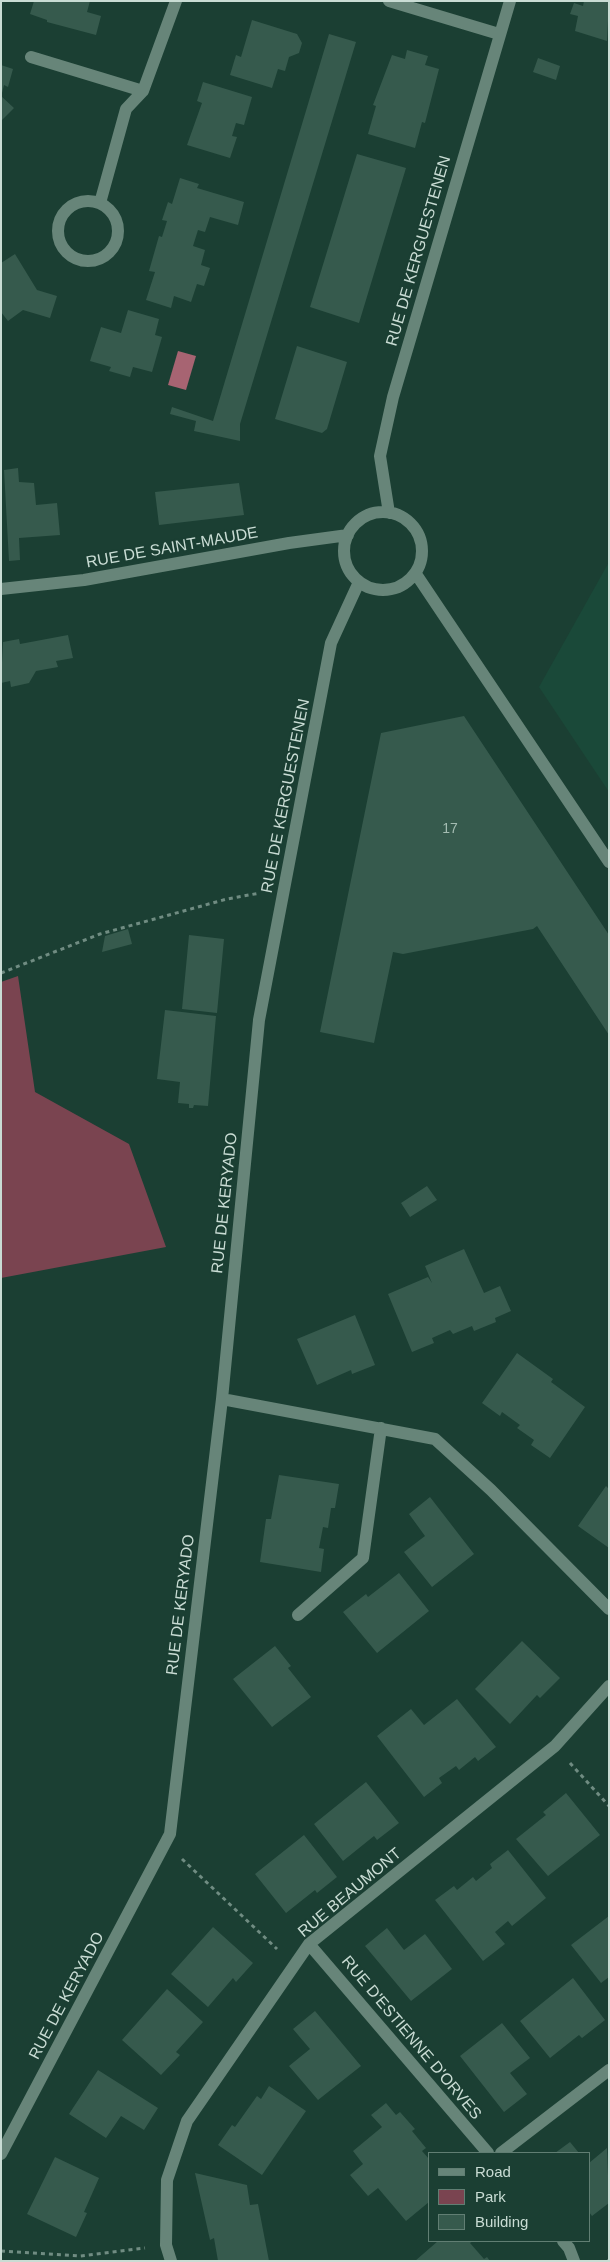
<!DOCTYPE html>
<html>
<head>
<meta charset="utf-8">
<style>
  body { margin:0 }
  #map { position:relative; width:610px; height:2262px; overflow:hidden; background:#1b3f33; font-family:Helvetica,sans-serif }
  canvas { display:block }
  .frame { position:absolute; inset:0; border:2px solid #c9dcd4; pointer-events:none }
  .legend { position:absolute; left:428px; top:2152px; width:162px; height:90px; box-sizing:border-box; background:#1b3f33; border:1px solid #617e73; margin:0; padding:6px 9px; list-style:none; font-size:15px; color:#c9dcd4 }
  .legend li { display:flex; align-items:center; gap:10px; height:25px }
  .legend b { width:25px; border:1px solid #617e73 }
</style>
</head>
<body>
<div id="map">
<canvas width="610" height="2262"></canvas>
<div class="frame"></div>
<ul class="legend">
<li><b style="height:6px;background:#678579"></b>Road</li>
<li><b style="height:14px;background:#7a4450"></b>Park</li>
<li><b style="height:14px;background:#365a4d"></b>Building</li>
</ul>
</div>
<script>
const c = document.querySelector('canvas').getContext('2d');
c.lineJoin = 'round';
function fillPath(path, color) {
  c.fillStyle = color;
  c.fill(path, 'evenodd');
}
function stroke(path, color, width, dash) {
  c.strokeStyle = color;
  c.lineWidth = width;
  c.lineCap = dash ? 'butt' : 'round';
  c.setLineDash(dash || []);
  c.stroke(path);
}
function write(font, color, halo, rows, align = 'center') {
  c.font = font + ' Helvetica,sans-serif';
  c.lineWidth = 4;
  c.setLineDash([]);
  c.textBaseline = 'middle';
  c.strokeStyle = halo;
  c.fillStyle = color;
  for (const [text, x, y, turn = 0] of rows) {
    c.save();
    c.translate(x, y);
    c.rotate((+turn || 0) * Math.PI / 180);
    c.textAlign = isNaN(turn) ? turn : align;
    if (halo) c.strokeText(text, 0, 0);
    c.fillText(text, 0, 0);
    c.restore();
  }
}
fillPath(new Path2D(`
  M609,562V792L539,687Z`), '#1a4939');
fillPath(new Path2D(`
  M18,976L35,1092L129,1144L166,1247L1,1278V982Z`), '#7a4450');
fillPath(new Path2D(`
  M178,351L196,356L186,390L168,385Z`), '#a76472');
fillPath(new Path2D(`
  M34,1H90L87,12L101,16L96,35L47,22V20L30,14Z
  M584,1H609L607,41L575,31L578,16L570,14L574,3L583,6Z
  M252,20L297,34L302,43L299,53L289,57L285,71L278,69L272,88L230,75L236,55L241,57Z
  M329,34L356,42L240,424V441L194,431L196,421L170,414L172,407L213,421Z
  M407,50L428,56L425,65L439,69L425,123L422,122L415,148L368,134L376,106L373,105L392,55L405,59Z
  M538,58L560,66L556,80L533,72Z
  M1,65L13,69L8,87L4,85L2,93Z
  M203,82L252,97L244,125L236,123L232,136L237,137L230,158L187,145L202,103L197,101Z
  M1,96L14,108L1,121Z
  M357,154L406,168L359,323L310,307Z
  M180,178L199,184L197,188L244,202L238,225L210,217L205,232L198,230L193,246L205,250L201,265L210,268L204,286L197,284L191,302L174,296L171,308L146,300L155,272L149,271L159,236L162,237L167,221L162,220L168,202L172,204Z
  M15,254L37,290L57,296L50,318L23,310L8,321L1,312V263Z
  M128,310L159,319L155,335L162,337L152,372L133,367L130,377L109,371L111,367L90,361L101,327L121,333Z
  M297,346L347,362L327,429L322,433L275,419Z
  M18,468L19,482L34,483L36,505L57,503L60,535L19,538L20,560L9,561L4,470Z
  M239,483L244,515L159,525L155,492Z
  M68,635L73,658L56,661L58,667L36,671L29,683L11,687L10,681L1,683L3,642L19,639L20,644Z
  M464,716L609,935V1035L537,926L533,929L403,954L393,952L374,1043L320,1032L381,733Z
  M128,929L132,944L102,952L105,936Z
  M189,935L224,939L217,1013L182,1009Z
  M165,1010L216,1016L208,1106L194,1105L193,1108H189V1104L178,1103L180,1082L157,1079Z
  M427,1186L437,1200L410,1217L401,1203Z
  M464,1249L484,1293L500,1286L511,1311L495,1318L496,1322L474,1331L472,1326L453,1334L450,1330L432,1338L434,1343L412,1352L388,1294L428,1277L432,1283L425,1266Z
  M355,1315L375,1365L352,1374L351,1370L317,1385L297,1339Z
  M517,1353L553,1379L551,1382L585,1407L550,1458L531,1445L534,1440L517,1428L520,1425L502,1412L500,1416L482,1403Z
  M279,1475L339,1484L335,1508H331L328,1528L323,1527L319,1548L324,1549L321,1572L260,1562L266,1519H271Z
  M606,1486L609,1489V1548L578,1526Z
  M430,1497L474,1554L432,1587L404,1552L425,1536L409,1514Z
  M399,1573L429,1611L377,1653L343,1612L366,1594L368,1597Z
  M522,1641L560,1678L540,1698L537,1695L510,1724L475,1689Z
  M275,1646L291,1666L288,1668L311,1697L272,1727L233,1679Z
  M457,1699L496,1747L478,1761L475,1757L459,1770L456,1766L439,1778L442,1783L424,1797L377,1736L411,1709L424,1725Z
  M366,1782L399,1823L377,1840L374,1836L343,1861L314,1824Z
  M566,1793L600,1835L548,1876L516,1839L546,1815L543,1812Z
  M304,1835L337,1877L317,1893L315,1890L286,1913L255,1874Z
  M508,1850L546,1898L512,1926L508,1921L495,1932L505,1944L483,1961L435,1900L454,1886L457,1890L473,1877L476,1881L492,1868L490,1864Z
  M609,1916V1977L601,1983L571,1945Z
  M213,1927L253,1963L236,1982L233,1978L208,2007L171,1974Z
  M387,1928L404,1950L425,1934L452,1969L411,2001L365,1946Z
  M573,1978L605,2020L582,2038L579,2035L550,2058L520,2021Z
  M167,1989L203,2022L176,2052L180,2055L161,2075L122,2040Z
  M315,2011L361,2066L318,2100L289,2066L310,2049L293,2029Z
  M502,2023L530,2058L510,2073L527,2094L504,2112L460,2056Z
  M98,2070L158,2108L144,2130L121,2116L106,2138L69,2114Z
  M269,2086L306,2111L262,2175L218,2145L232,2125L235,2127L257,2096L261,2099Z
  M386,2103L396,2115L400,2112L415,2129L412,2131L426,2148L422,2151L429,2159V2202L406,2221L378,2188L368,2196L350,2175L363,2164L353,2151L382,2127L371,2115Z
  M570,2142L579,2153H555Z
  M607,2148L609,2203L592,2216L589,2212V2163Z
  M55,2157L99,2178L84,2212L87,2213L76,2237L27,2214Z
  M195,2173L247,2185L250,2205L258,2204L269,2261H218L214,2238L210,2240Z
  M438,2241H473L470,2243L484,2259L487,2257L490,2261H415Z`), '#365a4d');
stroke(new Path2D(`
  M1,973L100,934L227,899L260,893
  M570,1763L609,1806
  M182,1859L277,1949
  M1,2251L80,2256L145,2248
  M608,2261L609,2260`), '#708c82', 3, [4, 4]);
stroke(new Path2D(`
  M389,1L499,34
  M31,57L143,91
  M58 231a30 30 0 1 1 60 0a30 30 0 1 1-60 0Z
  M100,203L126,109L143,91L176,1
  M344 551a39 39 0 1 1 78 0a39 39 0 1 1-78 0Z
  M389,513L380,456L393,397L510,1
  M416,574L609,862
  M1,589L84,580L289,543L348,535
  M222,1399L435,1439L491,1490L609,1609
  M298,1615L363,1558L381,1428
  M309,1944L488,2153
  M501,2153L609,2070
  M1,2154L170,1834L222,1399L259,1020L331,643L359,582
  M563,2241L569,2248L574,2261
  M171,2261L166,2245L167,2180L187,2121L309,1944L555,1746L609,1686`), '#678579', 12);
write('14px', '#a4bcb2', null, [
  ["17",450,829]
]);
write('16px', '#c9dcd4', '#1b3f33', [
  ["RUE DE KERGUESTENEN",419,251,-74],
  ["RUE DE SAINT-MAUDE",172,548,-10],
  ["RUE DE KERGUESTENEN",286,796,-79],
  ["RUE DE KERYADO",225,1203,-84],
  ["RUE DE KERYADO",181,1605,-83],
  ["RUE BEAUMONT",350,1893,-40],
  ["RUE DE KERYADO",67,1996,-62],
  ["RUE D'ESTIENNE D'ORVES",411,2038,50]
]);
</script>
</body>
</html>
